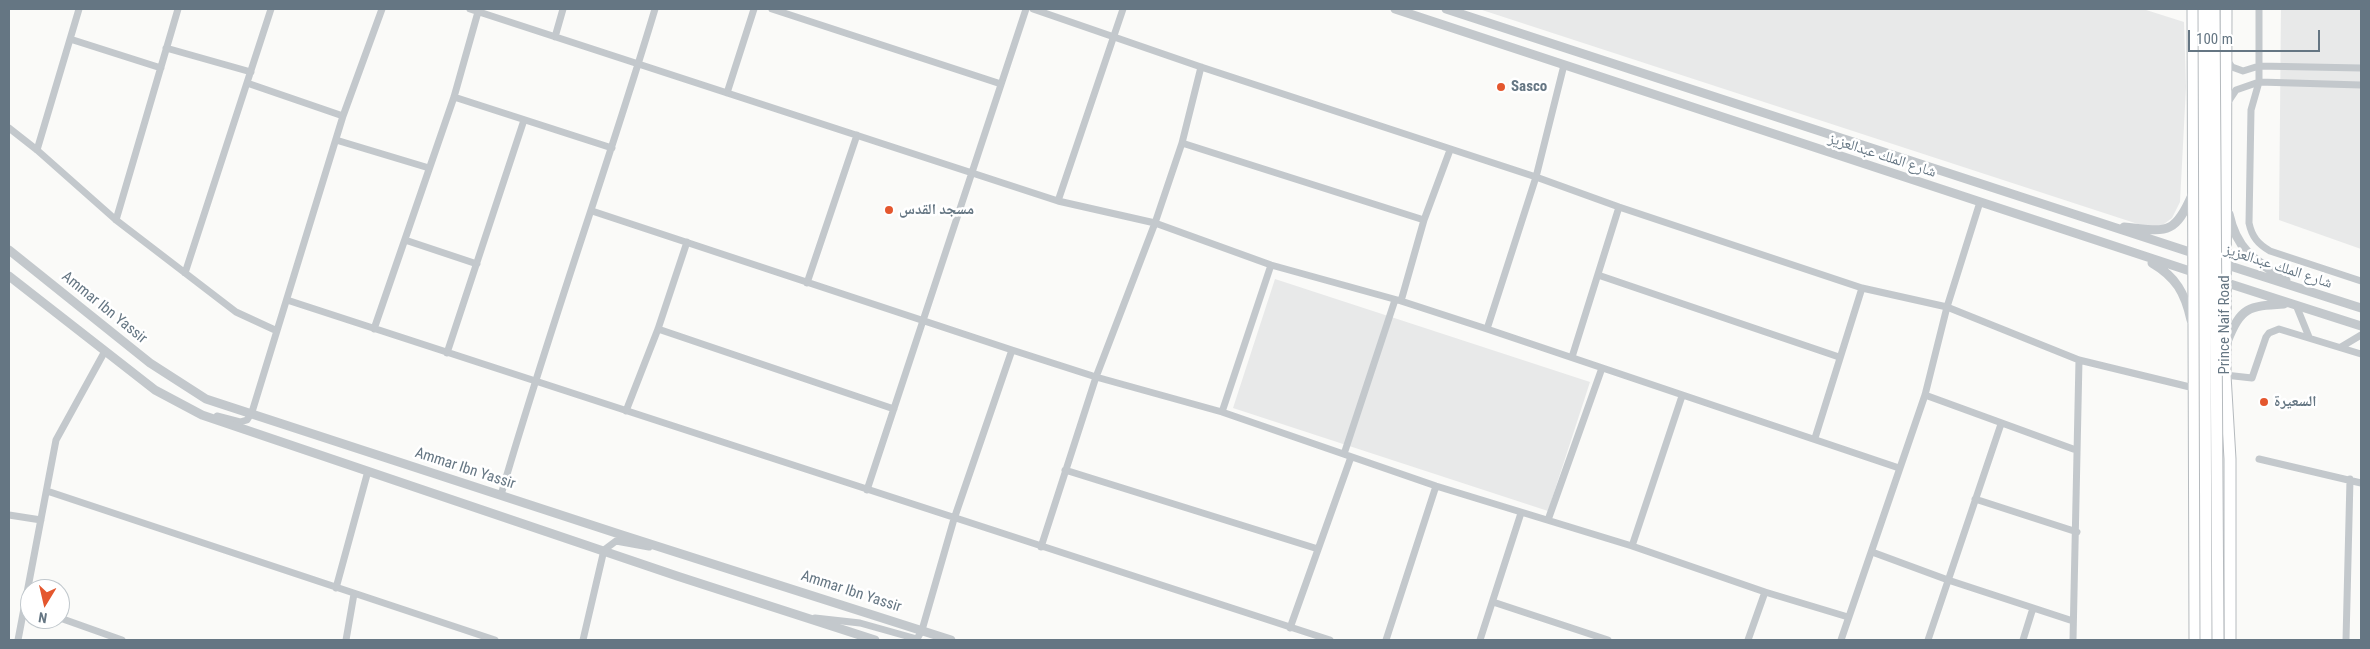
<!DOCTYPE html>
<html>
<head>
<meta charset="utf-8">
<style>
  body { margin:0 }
  #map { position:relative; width:2370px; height:649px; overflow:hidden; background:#fafaf8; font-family:"Roboto Condensed",sans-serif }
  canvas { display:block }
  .frame { position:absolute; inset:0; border:10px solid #657683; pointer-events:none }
  .north { position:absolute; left:20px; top:579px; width:50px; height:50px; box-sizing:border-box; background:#fff; border:1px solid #c1c8cd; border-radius:50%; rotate:189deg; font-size:14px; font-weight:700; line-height:20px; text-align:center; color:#657683 }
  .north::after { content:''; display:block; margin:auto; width:18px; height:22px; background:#e4572e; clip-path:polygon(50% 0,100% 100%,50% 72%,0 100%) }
  .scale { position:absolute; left:2188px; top:30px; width:132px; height:22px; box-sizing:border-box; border:2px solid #657683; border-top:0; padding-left:6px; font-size:15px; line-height:18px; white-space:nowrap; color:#657683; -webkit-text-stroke:4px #fff; paint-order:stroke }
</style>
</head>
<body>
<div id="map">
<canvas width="2370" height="649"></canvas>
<div class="frame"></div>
<div class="north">N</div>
<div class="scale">100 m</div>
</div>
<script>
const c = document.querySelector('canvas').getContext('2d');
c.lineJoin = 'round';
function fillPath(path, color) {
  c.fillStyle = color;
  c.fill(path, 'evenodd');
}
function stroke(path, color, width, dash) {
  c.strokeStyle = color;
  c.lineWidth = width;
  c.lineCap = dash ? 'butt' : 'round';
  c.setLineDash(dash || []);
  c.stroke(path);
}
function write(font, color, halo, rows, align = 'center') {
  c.font = font + ' "Roboto Condensed","Noto Naskh Arabic",sans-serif';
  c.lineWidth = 5;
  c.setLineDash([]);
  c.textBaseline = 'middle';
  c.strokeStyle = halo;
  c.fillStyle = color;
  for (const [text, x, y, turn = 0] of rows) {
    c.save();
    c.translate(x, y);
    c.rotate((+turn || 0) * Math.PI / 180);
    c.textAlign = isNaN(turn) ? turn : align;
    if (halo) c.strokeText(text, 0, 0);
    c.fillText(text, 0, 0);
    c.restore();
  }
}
fillPath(new Path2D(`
  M1479,9H2143L2184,22L2186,87L2180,202L2172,218L2160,227L2141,225Z
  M2281,9H2361V249L2279,220Z
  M1275,279L1590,382L1548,511L1233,408Z`), '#e8e9e9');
const primary = new Path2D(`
  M2193,9L2195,640
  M2226,9L2225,375L2230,459V640`);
stroke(primary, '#b5babe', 13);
stroke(new Path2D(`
  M470,9L1058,201L1155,223L1271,265L1401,301L1487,329L1899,468
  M772,9L1001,84
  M1033,9L1201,67L1536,177L1619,207L1862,288L1947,307L2079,360L2194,388
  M2259,9V82L2251,110L2249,223C2252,237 2258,244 2270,251L2361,281
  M555,37L563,9
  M70,39L161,68
  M166,48L251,72
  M2227,60L2232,67L2243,71L2259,66L2361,68
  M247,83L343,116
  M727,93L754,9
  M454,97L612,148
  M2228,102L2236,90L2259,82L2361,85
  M9,128L37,150L116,220L236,312L275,330
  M336,140L429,168
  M1182,143L1424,220
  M37,150L79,9
  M1058,201L1123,9
  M592,211L1012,350L1096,377L1222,412L1436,486L1632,546L1765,592L1848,617
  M116,220L178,9
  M405,240L477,264
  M185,273L271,9
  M1598,275L1839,357
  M807,283L857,135
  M287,300L1330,640
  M1401,301L1424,220L1450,150
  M2296,305L2309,337
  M374,329L454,97L478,12
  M658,329L894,409
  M1487,329L1536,177L1564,65
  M2341,347L2361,335
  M447,353L524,120
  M1572,357L1619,207
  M2225,375L2252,378L2266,337L2269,333L2279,329L2361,354
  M1925,395L2076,450
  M626,411L658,329L687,242
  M1222,412L1271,265
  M217,416L240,422L247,420L252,412L343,116L382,9
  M1815,438L1862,288
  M1344,454L1395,300
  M2259,459L2361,483
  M1065,470L1318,549
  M867,490L1026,9
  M47,491L495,640
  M501,495C548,332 606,172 655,9
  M1975,499L2077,532
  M9,515L41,520
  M1548,520L1602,368
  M1632,546L1682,396
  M1041,547L1096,377L1155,223L1182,143L1201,67
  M1872,552L1948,580L2073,621
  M336,588L368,471
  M1493,602L1608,640
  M60,618L122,640
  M815,618L860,623L917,639L922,630L954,519L1012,350
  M1290,628L1351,457
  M18,640L56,440L105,351
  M346,640L354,594
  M583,640L604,550L616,541L649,547
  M1386,640L1436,486
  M1480,640L1521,513
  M1748,640L1765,592
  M1841,640L1925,395L1947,307L1980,202
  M1928,640L2001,424
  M2023,640L2033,608
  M2073,640L2079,360
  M2346,640L2350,479`), '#c3c8cc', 7);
stroke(new Path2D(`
  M1395,9L2199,274
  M1446,9L2199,255
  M2229,214C2237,251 2256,261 2286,280
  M2124,227C2165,231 2174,237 2192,195
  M9,250L150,363L206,399L619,534L951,640
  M2152,263C2176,277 2185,293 2191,320
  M2221,263L2361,308
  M9,276L155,390L202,415L677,576L875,640
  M2221,281L2361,326
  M2227,342C2241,307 2248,306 2284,304`), '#c3c8cc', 9);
stroke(primary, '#fff', 11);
const primaryBridge = new Path2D(`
  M2204,9L2206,640
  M2214,9L2218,640`);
stroke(primaryBridge, '#b5babe', 13, []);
stroke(primaryBridge, '#fff', 11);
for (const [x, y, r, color] of [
  [1501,87,5,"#e4572e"],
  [889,210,5,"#e4572e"],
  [2264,402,5,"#e4572e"]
]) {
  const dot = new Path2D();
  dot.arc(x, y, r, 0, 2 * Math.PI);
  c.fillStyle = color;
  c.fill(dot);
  stroke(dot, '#fff', 2);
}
write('bold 15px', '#657683', '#fff', [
  ["Sasco",1511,87],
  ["مسجد القدس",899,210],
  ["السعيرة",2274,402]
], 'left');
write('15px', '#657683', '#fff', [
  ["شارع الملك عبدالعزيز",1882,156,18],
  ["شارع الملك عبدالعزيز",2278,267,18],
  ["Ammar Ibn Yassir",104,308,39],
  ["Prince Naif Road",2225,325,-90],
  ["Ammar Ibn Yassir",465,469,18],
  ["Ammar Ibn Yassir",851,592,18]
]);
</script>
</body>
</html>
